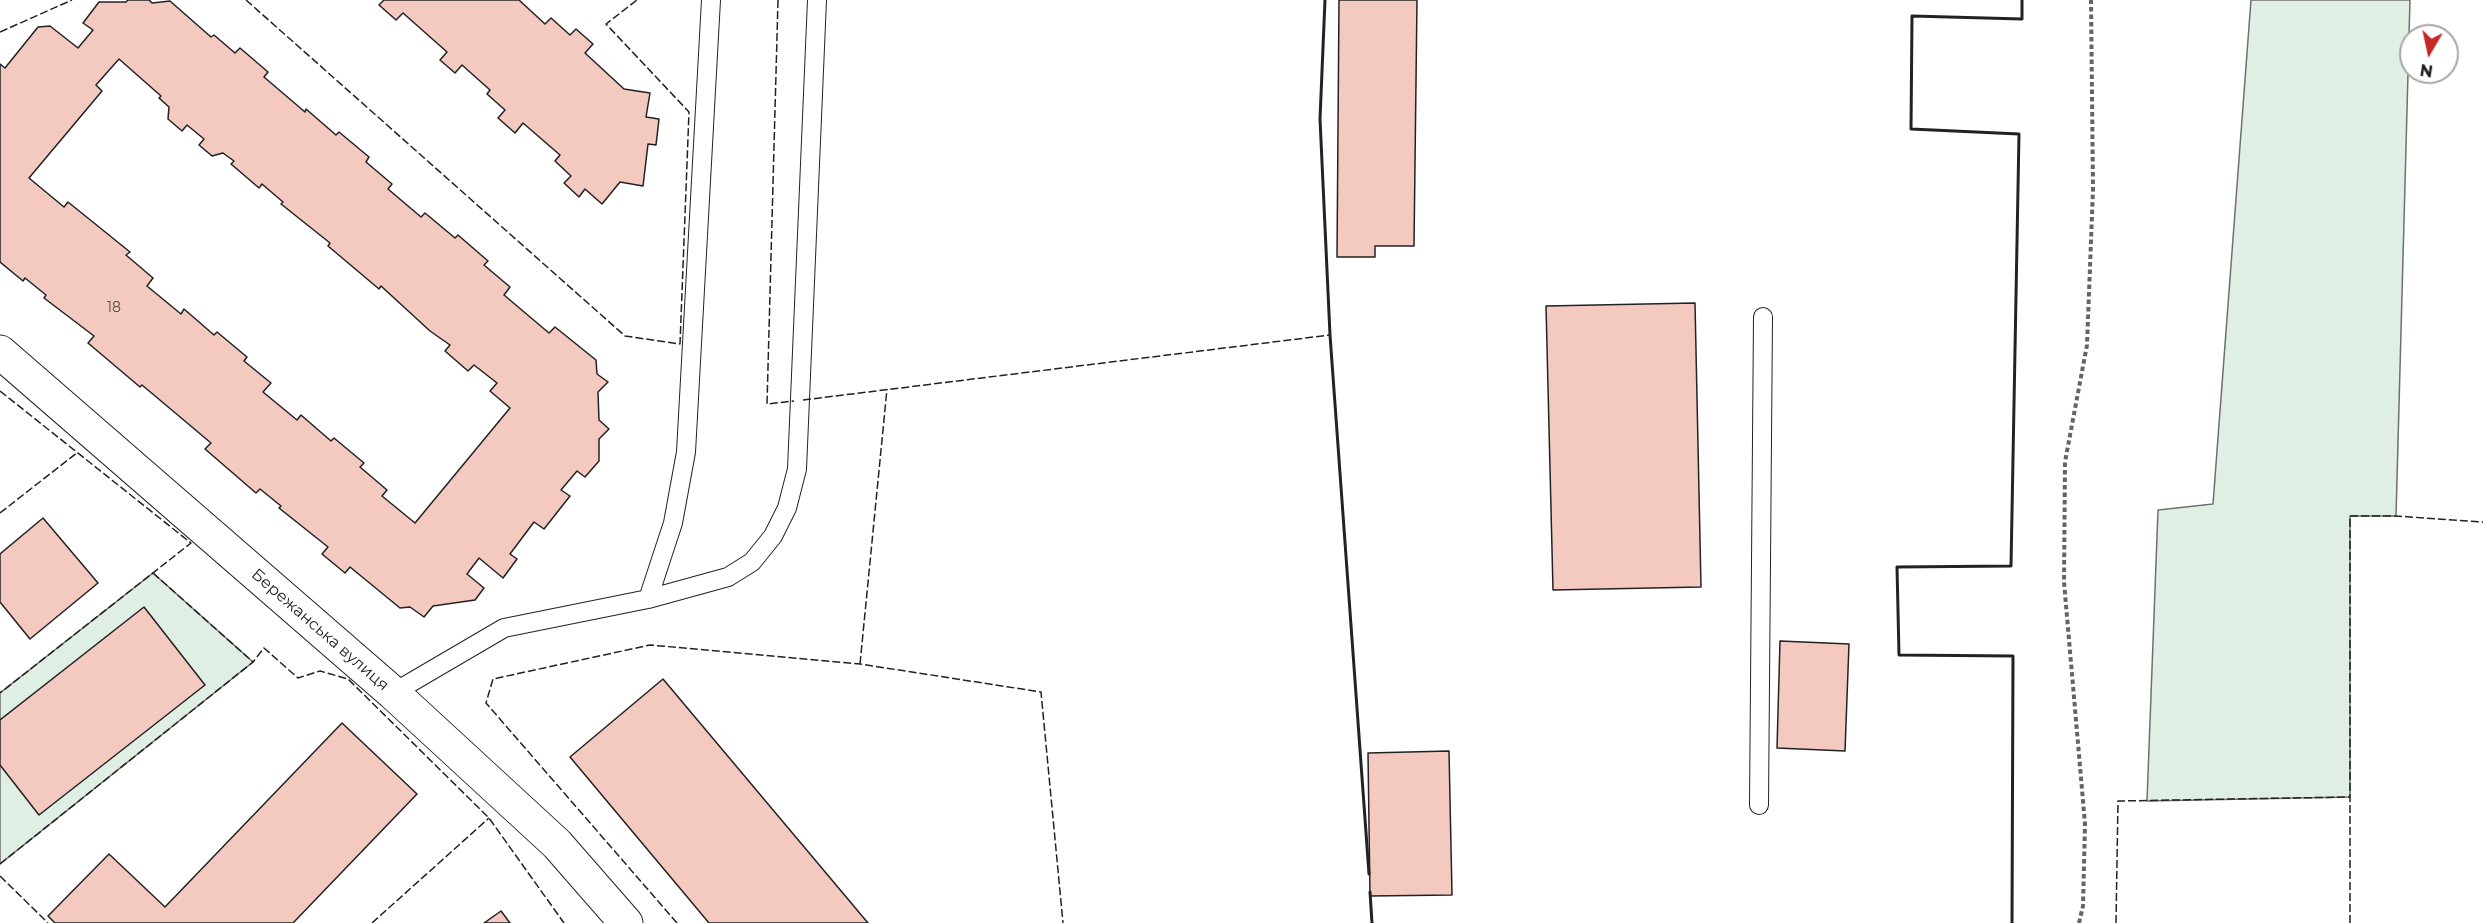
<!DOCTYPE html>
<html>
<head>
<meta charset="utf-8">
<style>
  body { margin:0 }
  #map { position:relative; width:2483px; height:923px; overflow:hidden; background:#fff; font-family:Montserrat,sans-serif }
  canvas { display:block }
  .north { position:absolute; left:2399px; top:24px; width:60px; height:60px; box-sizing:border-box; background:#fff; border:2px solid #a7a7a7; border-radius:50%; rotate:189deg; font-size:16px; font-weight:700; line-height:24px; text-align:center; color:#222 }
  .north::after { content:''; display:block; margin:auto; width:21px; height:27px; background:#c62828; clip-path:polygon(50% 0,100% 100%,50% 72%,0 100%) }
</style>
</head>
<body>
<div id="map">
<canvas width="2483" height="923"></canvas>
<div class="north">N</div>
</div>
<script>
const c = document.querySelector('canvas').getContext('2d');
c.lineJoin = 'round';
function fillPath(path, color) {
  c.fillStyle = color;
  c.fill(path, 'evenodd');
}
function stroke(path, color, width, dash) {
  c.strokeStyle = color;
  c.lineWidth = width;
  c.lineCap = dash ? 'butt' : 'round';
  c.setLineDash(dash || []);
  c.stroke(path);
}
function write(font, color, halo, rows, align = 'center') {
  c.font = font + ' Montserrat,sans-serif';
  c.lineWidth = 4.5;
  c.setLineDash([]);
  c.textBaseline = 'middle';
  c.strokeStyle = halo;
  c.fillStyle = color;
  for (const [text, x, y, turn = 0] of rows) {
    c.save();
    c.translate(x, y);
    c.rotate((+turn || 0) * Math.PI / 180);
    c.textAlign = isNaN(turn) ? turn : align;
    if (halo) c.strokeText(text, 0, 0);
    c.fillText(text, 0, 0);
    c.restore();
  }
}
const green = new Path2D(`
  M2251,0H2410L2396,516H2350V797L2147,801L2158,510L2213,504Z
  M153,573L253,662L0,864V693Z`);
fillPath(green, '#e0efe3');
stroke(green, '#6f6f6f', 1.5);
const building = new Path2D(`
  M128,0H149L152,3L170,1L211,37L214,35L235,53L240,48L268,72L264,77L305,112L306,109L336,135L339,132L369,157L366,162L392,184L388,189L421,217L425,213L455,238L458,235L488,261L484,265L510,287L504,295L549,333L555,327L596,360L597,374L608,382L598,392L599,420L609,429L599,439V461L585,477L577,471L561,490L570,496L544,529L534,522L510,554L517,559L503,578L479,558L467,574L484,588L475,600L433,606L424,617L410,607L400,608L350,567L345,573L322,554L328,547L279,508L281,506L260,489L256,493L205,449L211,443L142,385L140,387L88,343L94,336L44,298L46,295L25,278L23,281L0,262V64L5,68L38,27L50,26L78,48L93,30L83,23L99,2H126ZM119,59L161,96L159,98L169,107L168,119L182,131L187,125L204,139L199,145L212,156L223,153L234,161L231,164L259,188L262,184L283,202L281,204L330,243L328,246L379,289L381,286L430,331L450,345L445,351L468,371L474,365L497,383L490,391L510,408L415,523L382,496L387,490L360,467L364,463L334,438L331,441L301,415L297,420L263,392L271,383L244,361L247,357L217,332L214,335L184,309L181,314L147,286L153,278L126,255L130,252L68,202L64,207L29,178L102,91L96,85Z
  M384,0H519L545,24L551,18L570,35L576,29L593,44L585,53L624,89L650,93L646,117L659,119L656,145L648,144L643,186L620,182L602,204L585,189L579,197L564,183L571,176L555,161L560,155L523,123L515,133L498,118L505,110L487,94L490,90L462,65L455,73L440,60L447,52L403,13L396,20L379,5Z
  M1339,0H1417L1414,246H1375V257H1337Z
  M1695,303L1701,587L1553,590L1546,306Z
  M43,518L98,583L30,639L0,602V554Z
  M144,607L205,685L39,815L0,765V720Z
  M1780,641L1849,644L1845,751L1777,748Z
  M663,679L868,923H709L570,757Z
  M342,723L417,794L293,923H55L48,916L109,854L165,907Z
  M1449,751L1452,895L1370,896L1368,753Z
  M501,911L510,923H484Z`);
fillPath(building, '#f3c9c0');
stroke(building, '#222', 1.5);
const service = new Path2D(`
  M648,599L673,523L686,452L711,0
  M393,693L504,628L648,599L728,577L752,562L773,536L787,508L797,469L817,0
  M1759,805L1763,317`);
const tertiary = new Path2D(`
  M0,352L393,693L557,844L626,923`);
stroke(service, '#222', 20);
stroke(tertiary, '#222', 35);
stroke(new Path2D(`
  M2079,923L2083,906L2085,824L2064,582L2065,462L2087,345L2093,189L2091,0`), '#646464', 4, [4.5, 3]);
stroke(service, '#fff', 18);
stroke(tertiary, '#fff', 33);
stroke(new Path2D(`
  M246,0L625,336L680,344L689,112L606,24L637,0
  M778,0L767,404L794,401
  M0,32L72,0
  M0,391L191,543L0,693
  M803,400L1330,335
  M0,513L78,452
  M153,573L253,662
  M860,664L887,389
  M0,864L253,662L264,648L298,678L320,671L348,679L489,818L564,923
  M0,876L48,923
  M372,923L489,818
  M677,923L486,703L493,679L650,645L860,664L1041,692L1063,923
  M2116,923L2118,801L2350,797
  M2350,923V516H2396L2483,522`), '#222', 1.5, [8, 3]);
stroke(new Path2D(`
  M1325,0L1320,119L1330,335L1369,874
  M1370,892L1372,923
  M2012,923L2013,656L1899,655L1897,567L2011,566L2019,134L1911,129L1912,16L2022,19V0`), '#222', 3);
write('14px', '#564c4a', null, [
  ["18",114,308]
]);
write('16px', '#222', '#fff', [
  ["Бережанська вулиця",320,630,41]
]);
</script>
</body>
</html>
